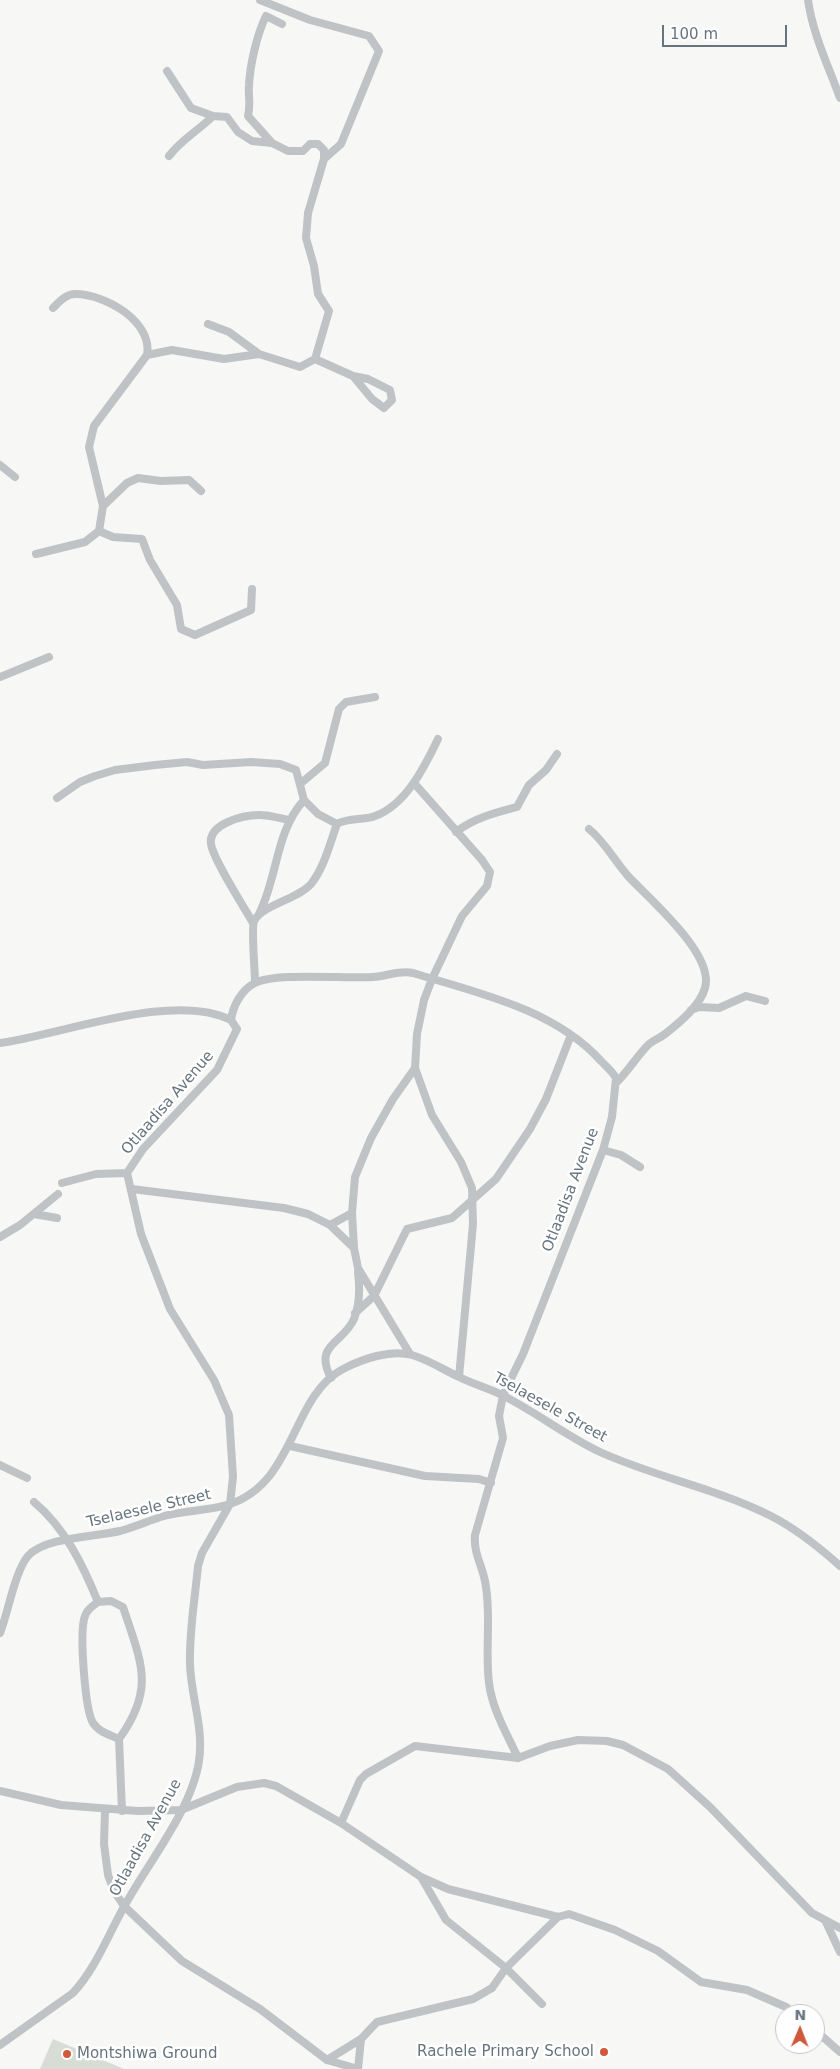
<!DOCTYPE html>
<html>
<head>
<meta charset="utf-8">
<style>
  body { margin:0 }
  #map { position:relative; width:840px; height:2069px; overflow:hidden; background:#f7f7f5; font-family:"DejaVu Sans",sans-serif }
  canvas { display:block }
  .north { position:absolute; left:775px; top:2004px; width:50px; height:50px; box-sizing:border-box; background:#fff; border:1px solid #c2c7cb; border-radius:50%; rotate:1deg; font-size:14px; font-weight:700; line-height:20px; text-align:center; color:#66747d }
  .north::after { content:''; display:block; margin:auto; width:18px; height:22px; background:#d0593c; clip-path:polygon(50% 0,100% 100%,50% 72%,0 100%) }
  .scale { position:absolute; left:662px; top:25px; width:125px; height:22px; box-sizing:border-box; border:2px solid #66747d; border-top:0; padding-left:6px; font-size:15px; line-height:18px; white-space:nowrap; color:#66747d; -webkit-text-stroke:4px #fff; paint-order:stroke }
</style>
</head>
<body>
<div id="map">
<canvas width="840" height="2069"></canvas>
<div class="north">N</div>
<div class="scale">100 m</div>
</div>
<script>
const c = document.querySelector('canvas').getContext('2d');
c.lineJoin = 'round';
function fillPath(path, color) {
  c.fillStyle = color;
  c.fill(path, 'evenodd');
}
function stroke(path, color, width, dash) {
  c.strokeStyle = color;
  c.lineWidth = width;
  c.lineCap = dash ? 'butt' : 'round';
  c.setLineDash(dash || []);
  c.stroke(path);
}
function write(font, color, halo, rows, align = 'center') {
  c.font = font + ' "DejaVu Sans",sans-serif';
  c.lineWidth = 5;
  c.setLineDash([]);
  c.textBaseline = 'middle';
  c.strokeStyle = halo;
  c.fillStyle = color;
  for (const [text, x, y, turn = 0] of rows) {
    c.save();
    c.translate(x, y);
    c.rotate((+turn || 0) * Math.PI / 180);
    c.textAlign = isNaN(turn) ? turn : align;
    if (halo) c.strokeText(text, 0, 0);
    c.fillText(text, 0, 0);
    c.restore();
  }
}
fillPath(new Path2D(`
  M53,2039L124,2069H40Z`), '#d7dcd5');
stroke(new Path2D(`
  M808,0C813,35 828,65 840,98
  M167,71L191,108L213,116
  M272,143L248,116C251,103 248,97 249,85C250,65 257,34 266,16L282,24
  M169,156C182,139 198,131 213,116L227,117L238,132L252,141L272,143L288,151H303L310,144H318L324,150V159
  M53,308C59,302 66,294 75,294C106,294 153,322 147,355
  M208,324L229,332L259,354
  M315,359L353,376L368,379L390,390L392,400L384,408L372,399L353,376
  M0,465L15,477
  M103,506L127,483L138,478L161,481L189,480L201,491
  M99,531L113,537L142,539L150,560L177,605L181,629L195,635L251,610L252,589
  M36,554L85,542L99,531L103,506L89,447L94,426L147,355L172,350L224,359L259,354L300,367L315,359L329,311L318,294L314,266L306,238L308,213L324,159L341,144L379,51L369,36L310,20L260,0
  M0,677L49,657
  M300,784L325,763L339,709L346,702L375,697
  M57,798L80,782L95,776L115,770L155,765L187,762L203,765L251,762L280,764L296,770L304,800L318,814L337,824C350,817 362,821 375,816C406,805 425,766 438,739
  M589,829C605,842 614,860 628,876C649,899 715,954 705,988C700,1006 679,1023 665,1034C660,1038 654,1040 649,1044C637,1056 629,1070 617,1082
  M456,832C474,818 495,813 517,807L529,785L546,770L557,754
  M259,914C278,877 275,832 304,800
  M253,923C244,907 213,859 211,844C208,824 243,815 259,815C269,815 279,818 289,820
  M255,982C255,970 251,929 254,921C262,905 298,899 311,884C324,868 330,843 337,824
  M691,1010L699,1007L719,1008L746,996L765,1001
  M0,1043C64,1034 173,991 231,1020
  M415,1068L432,1115L461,1162L472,1188L473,1224L459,1377
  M603,1150L621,1155L640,1167
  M62,1183L96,1174L127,1173
  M132,1189L284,1208L308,1214L330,1225L354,1248L358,1268L410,1354
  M34,1214L57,1218
  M330,1225L352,1213
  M0,1237L20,1225L58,1194
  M354,1248L352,1213L355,1177L371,1138L393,1099L415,1068L417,1034L424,1000L432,979L462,916L487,886L490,872L482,860L414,783
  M355,1313L374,1296L407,1229L452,1218L496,1179L530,1129L546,1099L571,1035
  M331,1378C313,1344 343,1344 354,1319C360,1304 360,1288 358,1272
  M290,1446L425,1476L479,1479L491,1483
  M0,1465L27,1478
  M34,1502C65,1528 83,1565 98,1602L111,1601L123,1607C141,1662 156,1688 119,1739
  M98,1602C93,1606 87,1609 85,1616C79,1631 85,1710 93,1723C99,1732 110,1735 119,1739L122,1811
  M0,1633C8,1613 15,1571 28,1556C45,1537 94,1537 120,1531C135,1527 150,1520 164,1516C186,1510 209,1511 230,1504C296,1482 291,1396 343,1369C362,1359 391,1349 412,1355C429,1360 444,1370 459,1377C473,1384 488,1388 502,1395C536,1412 566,1436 600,1452C655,1477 715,1488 769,1515C795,1528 819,1547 840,1566
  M0,1791L61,1805L138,1811L181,1810L237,1787L264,1783L276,1786L341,1823L421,1877L448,1889L558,1917L569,1914L615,1930L658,1951L701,1982L747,1990L786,2007L795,2014
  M105,1810L104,1844L108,1875L114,1891L124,1906L182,1961L260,2009L327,2060L358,2069
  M341,1823L360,1780L366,1774L415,1746L518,1758L550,1746L578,1740L607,1741L623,1745L668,1769L710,1807L812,1913L840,1928
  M421,1877L446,1920L506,1968L542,2004
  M826,1922L840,1952
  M815,2030L840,2052
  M0,2045L73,1993C96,1968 108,1935 125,1905C148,1863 192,1809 199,1761C204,1727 191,1698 190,1664C189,1632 195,1598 198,1566L202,1553L230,1504L233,1477L229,1415L214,1380L170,1309L141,1234L127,1173L143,1149L217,1070L237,1029L231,1020C233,1006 241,990 255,983C275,972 346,979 373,977C388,976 399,970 413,973C478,993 554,1009 601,1061C606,1066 613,1072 616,1078L612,1117L603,1150L523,1354L503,1395L499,1416L503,1438L475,1535C473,1554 484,1568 486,1587C491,1618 485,1651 489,1683C492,1709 507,1734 518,1758
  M327,2060L361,2039L377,2022L473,1999L492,1988L506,1968L558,1917
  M358,2069L361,2039`), '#bfc3c6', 8);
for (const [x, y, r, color] of [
  [604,2052,5,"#d0593c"],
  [67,2054,5,"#d0593c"]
]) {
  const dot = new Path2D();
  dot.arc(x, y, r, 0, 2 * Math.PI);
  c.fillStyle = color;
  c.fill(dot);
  stroke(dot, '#fff', 2);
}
write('15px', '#66747d', '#fff', [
  ["Otlaadisa Avenue",168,1103,-49],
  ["Otlaadisa Avenue",571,1190,-69],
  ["Tselaesele Street",550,1408,29],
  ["Tselaesele Street",149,1509,-13],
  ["Otlaadisa Avenue",146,1838,-61]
]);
write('15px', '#66747d', '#fff', [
  ["Rachele Primary School",594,2052],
  ["Montshiwa Ground",77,2054,"left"]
], 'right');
</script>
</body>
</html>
